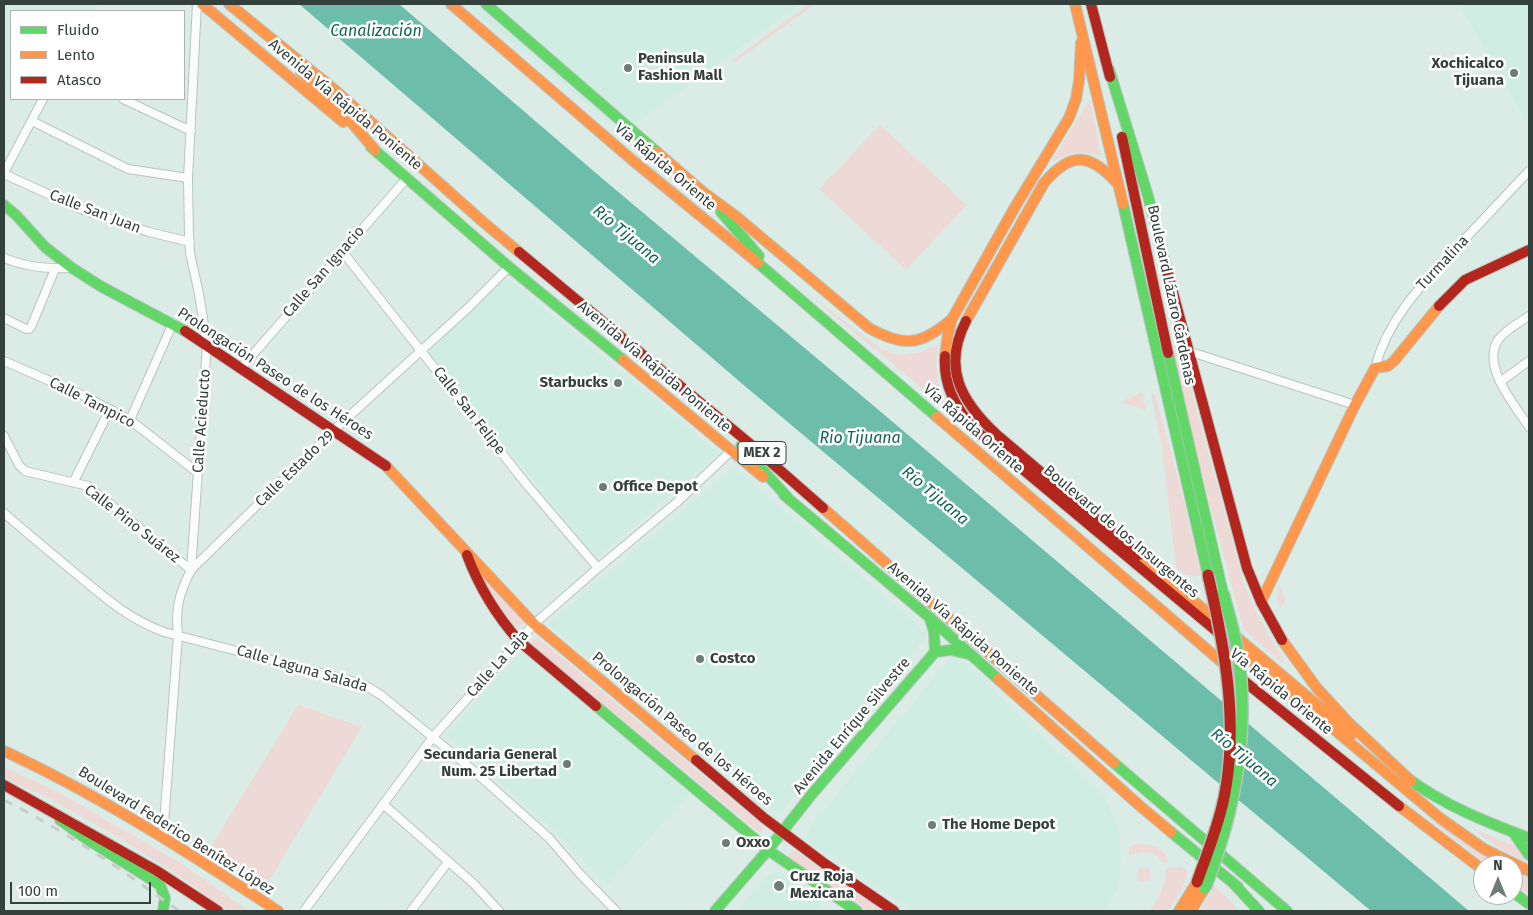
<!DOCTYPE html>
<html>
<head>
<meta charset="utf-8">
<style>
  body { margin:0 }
  #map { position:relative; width:1533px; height:915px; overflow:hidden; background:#dbece6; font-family:"Fira Sans",sans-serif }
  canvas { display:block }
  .frame { position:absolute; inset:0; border:5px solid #34403c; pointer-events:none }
  .legend { position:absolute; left:10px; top:10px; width:175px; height:90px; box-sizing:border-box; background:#fff; border:1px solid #aeb3b1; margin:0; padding:6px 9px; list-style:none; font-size:15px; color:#34403c }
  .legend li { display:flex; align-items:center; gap:10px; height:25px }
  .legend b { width:25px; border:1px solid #aeb3b1 }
  .north { position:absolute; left:1473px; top:855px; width:50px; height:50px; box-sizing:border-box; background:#fff; border:1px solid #aeb3b1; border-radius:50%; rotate:0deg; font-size:14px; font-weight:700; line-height:20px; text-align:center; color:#34403c }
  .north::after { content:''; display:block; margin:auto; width:18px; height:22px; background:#6e7c78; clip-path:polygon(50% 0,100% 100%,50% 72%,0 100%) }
  .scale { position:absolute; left:10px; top:882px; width:141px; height:22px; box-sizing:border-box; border:2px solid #34403c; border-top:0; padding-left:6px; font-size:15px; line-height:18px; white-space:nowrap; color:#34403c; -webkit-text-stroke:4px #fff; paint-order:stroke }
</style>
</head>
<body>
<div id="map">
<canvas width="1533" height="915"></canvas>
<div class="frame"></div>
<ul class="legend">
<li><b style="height:6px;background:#63d668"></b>Fluido</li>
<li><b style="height:6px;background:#ff974d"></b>Lento</li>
<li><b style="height:6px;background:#b3261e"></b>Atasco</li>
</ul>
<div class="north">N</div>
<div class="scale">100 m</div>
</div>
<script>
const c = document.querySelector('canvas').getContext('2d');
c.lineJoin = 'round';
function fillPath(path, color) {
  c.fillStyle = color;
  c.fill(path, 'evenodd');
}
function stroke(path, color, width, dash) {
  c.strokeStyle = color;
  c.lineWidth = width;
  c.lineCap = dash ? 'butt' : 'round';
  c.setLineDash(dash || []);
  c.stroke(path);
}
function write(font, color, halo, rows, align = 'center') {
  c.font = font + ' "Fira Sans",sans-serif';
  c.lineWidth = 5;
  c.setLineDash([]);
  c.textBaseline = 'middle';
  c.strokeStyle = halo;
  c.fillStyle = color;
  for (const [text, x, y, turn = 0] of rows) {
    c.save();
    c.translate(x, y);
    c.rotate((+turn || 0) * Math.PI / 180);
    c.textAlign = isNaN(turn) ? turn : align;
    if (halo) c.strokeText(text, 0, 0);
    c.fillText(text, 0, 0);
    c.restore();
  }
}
fillPath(new Path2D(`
  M4,4H100L96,11H11V74L4,89Z
  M466,4H801L622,133Z
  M1459,4H1529V118L1526,121Z
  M506,277L718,453L597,558L429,353Z
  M734,467L928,634L779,815L548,624Z
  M521,652L690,793L607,885L552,828L446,735Z
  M952,659H958L964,662L1104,796L1118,826L1121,857L1117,891L1106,911H913L811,844L808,839L809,828L948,661Z
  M777,872L783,874L823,903L816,911H737L769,875Z`), '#cfede3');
fillPath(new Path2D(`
  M809,4H815L735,62L733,60Z
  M1090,99L1101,156C1083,150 1068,153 1051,162Z
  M880,125L967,205L906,270L819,189Z
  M793,282L881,349L901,355L920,352L939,345C934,359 936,381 942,395C945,402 951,409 955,415Z
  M1173,340L1190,386L1245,587L1258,616L1283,659V663L1245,631L1243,628L1183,403L1177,373Z
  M1142,392L1146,410L1121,402Z
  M1151,393L1155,395L1179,482L1202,576C1192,576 1182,576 1176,567L1162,446Z
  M479,572L525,621L523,624L516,627L511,625L478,575Z
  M1279,586L1281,587L1285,602L1280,609L1277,598Z
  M538,638L760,823L764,829L760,833L756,830L532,645L531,642L533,639Z
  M298,705L362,727L267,884L212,845Z
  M4,767L56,791L179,862L249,911H229L173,872L123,840L52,800L4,778Z
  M1429,820L1445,826L1501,865H1488Z
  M1472,828L1517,847L1529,857V864L1495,846Z
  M1135,844C1148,843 1164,847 1169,861L1167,863H1163C1156,849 1141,851 1129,856V848Z
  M792,851H796L841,884L884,911H868L792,860L788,856Z
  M1173,867H1181L1188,872L1183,887L1168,911H1150C1157,899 1168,885 1165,870Z
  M1137 875a7 7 0 1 1 14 0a7 7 0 1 1-14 0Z
  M1513,872L1529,878V895L1513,884Z
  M1214,886L1240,911H1200Z`), '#edd9d6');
fillPath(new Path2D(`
  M299,4H399L604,180L881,412L1469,911H1371L746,387Z`), '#6cbda9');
const street = new Path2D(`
  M123,99L191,131
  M32,121L128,169L188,178
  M4,173L43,99
  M4,174L83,210L149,232L190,242
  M342,251L527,485L598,568
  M4,258C25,267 48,269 72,268
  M1529,316C1519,323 1505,330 1498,340C1481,367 1515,405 1529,427
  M4,318L26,329H29L31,327L55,269
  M1188,351L1355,405
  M4,361L80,394L130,420L198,473
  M242,367L407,178
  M1375,368C1388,317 1426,280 1461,243C1484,219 1506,195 1529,171
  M1500,382L1529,361
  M130,420L173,323
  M4,436L19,465L25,471L88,486L191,570L334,430L468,308L509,267
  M74,481L110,409
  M4,513C27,533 51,553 75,573C103,596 128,619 164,632L348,680L368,687L381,695L474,771L549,838L580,874L616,911
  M383,804L474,884L499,911
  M163,837L178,635C175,608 179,594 191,570L207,344L199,294L190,253L189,237L188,178L197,4
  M304,911L433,737L534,624L598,568L676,503L731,451
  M411,911L448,862`);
const fast = new Path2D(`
  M486,4L657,152
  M1109,69L1148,196L1168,274
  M371,147L509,267L623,360
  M1123,204L1208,575
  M4,205L16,215L45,247L72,268L102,287L185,331
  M721,212L759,256
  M758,263L937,417
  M1168,353L1223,593
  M741,446L789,499
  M784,495L929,617L998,679
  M935,652L951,650L968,654
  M596,706L768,850L857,911
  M1114,763L1287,911
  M1406,777C1443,805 1486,822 1529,838
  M60,820L85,838L160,885L165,898L163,911
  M1171,832L1238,887
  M1513,832L1529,855
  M1233,883L1259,911
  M1513,892L1529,904
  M715,911L768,850L812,794L935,652L934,632L930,619`);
const slow = new Path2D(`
  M202,4L343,122
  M229,4L336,91L482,221L519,252
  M451,4L631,159L758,263
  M1075,4L1123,204
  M301,72L352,123L375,150
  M657,152L703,192L737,217L869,328C905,348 921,345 952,319
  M966,321L1044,183C1071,151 1090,153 1117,183
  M945,356L948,334L952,319L1015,207L1069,118L1076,99L1079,81L1081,43
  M623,360L763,477
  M937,417L1239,677
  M386,466L534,624L696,760
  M823,508L1114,763
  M1139,555L1352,734
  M1261,602L1355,405L1375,368L1388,366L1394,361L1439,306
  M1282,640L1316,687L1349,723L1411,781
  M1233,645L1440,818L1484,849L1529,871
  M998,679L1140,806L1171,832
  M4,751C101,796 189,853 278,911
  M1399,806L1483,870
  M1179,911L1197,882
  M1191,911L1205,888`);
const jam = new Path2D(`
  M1091,4L1110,77
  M1122,137L1168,353
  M519,252L749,443L823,508
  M1168,274L1247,568L1261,602L1282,640
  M1439,306L1465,280L1529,250
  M966,321C942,368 961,401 996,434L1139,555
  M185,331L386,466
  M945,356C943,384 955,406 972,427L1233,645
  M467,555C479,587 496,615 519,641L596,706
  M1239,677L1399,806
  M696,760L764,818L825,864L894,911
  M4,785L157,871L218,911`);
stroke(street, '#b7c4c0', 10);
stroke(fast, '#b7c4c0', 12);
stroke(slow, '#b7c4c0', 12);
stroke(jam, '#b7c4c0', 12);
stroke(street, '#fafcfb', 8);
stroke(fast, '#63d668', 10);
stroke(slow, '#ff974d', 10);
stroke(jam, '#b3261e', 10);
stroke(new Path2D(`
  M4,800C67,832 122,870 179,911`), '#c7cdcb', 3, [9, 9]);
const fastBridge = new Path2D(`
  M1205,888C1234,815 1249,739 1239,660C1236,637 1229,615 1223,593`);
const jamBridge = new Path2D(`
  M1197,882C1207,854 1218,827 1224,798C1239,723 1225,649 1208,575`);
stroke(fastBridge, '#b7c4c0', 14, []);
stroke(jamBridge, '#b7c4c0', 14, []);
stroke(fastBridge, '#63d668', 11);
stroke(jamBridge, '#b3261e', 11);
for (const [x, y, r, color] of [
  [628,68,5,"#6e7c78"],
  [1514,73,5,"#6e7c78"],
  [618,383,5,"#6e7c78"],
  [603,487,5,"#6e7c78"],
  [700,659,5,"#6e7c78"],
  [567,764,5,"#6e7c78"],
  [932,825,5,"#6e7c78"],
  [726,843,5,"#6e7c78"],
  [779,886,6,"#6e7c78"]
]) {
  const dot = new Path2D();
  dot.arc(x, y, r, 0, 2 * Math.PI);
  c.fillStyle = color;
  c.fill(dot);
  stroke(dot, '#fff', 2);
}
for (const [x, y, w] of [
  [762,453,48]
]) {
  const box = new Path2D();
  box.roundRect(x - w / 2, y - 11.5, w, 23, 4);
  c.fillStyle = '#fff';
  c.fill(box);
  stroke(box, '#34403c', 1);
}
write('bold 14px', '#34403c', null, [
  ["MEX 2",762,453]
]);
write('bold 15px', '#34403c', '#fff', [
  ["Peninsula",638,59],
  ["Fashion Mall",638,76],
  ["Xochicalco",1504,64,"right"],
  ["Tijuana",1504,81,"right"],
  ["Starbucks",608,383,"right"],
  ["Office Depot",613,487],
  ["Costco",710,659],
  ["Secundaria General",557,755,"right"],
  ["Num. 25 Libertad",557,772,"right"],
  ["The Home Depot",942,825],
  ["Oxxo",736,843],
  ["Cruz Roja",790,877],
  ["Mexicana",790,894]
], 'left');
write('15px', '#34403c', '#fff', [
  ["Avenida Vía Rápida Poniente",345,105,40],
  ["Vía Rápida Oriente",665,167,40],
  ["Calle San Juan",95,212,21],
  ["Turmalina",1443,263,-47],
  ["Calle San Ignacio",324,272,-49],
  ["Boulevard Lázaro Cárdenas",1171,295,78],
  ["Avenida Vía Rápida Poniente",654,367,40],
  ["Prolongación Paseo de los Héroes",275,374,33],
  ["Calle Tampico",92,403,27],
  ["Calle San Felipe",469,411,52],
  ["Calle Acieducto",202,421,-86],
  ["Vía Rápida Oriente",973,429,41],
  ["Calle Estado 29",295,469,-44],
  ["Calle Pino Suárez",132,524,38],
  ["Boulevard de los Insurgentes",1121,532,40],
  ["Avenida Vía Rápida Poniente",963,629,41],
  ["Calle La Laja",498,664,-48],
  ["Calle Laguna Salada",302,669,16],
  ["Vía Rápida Oriente",1281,692,39],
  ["Avenida Enríque Silvestre",852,726,-50],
  ["Prolongación Paseo de los Héroes",682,729,40],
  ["Boulevard Federico Benítez López",176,831,32]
]);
write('italic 16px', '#106554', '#fff', [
  ["Canalización",376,32],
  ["Río Tijuana",626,235,40],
  ["Rio Tijuana",860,439],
  ["Río Tijuana",935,496,40],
  ["Río Tijuana",1244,758,40]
]);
</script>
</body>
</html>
